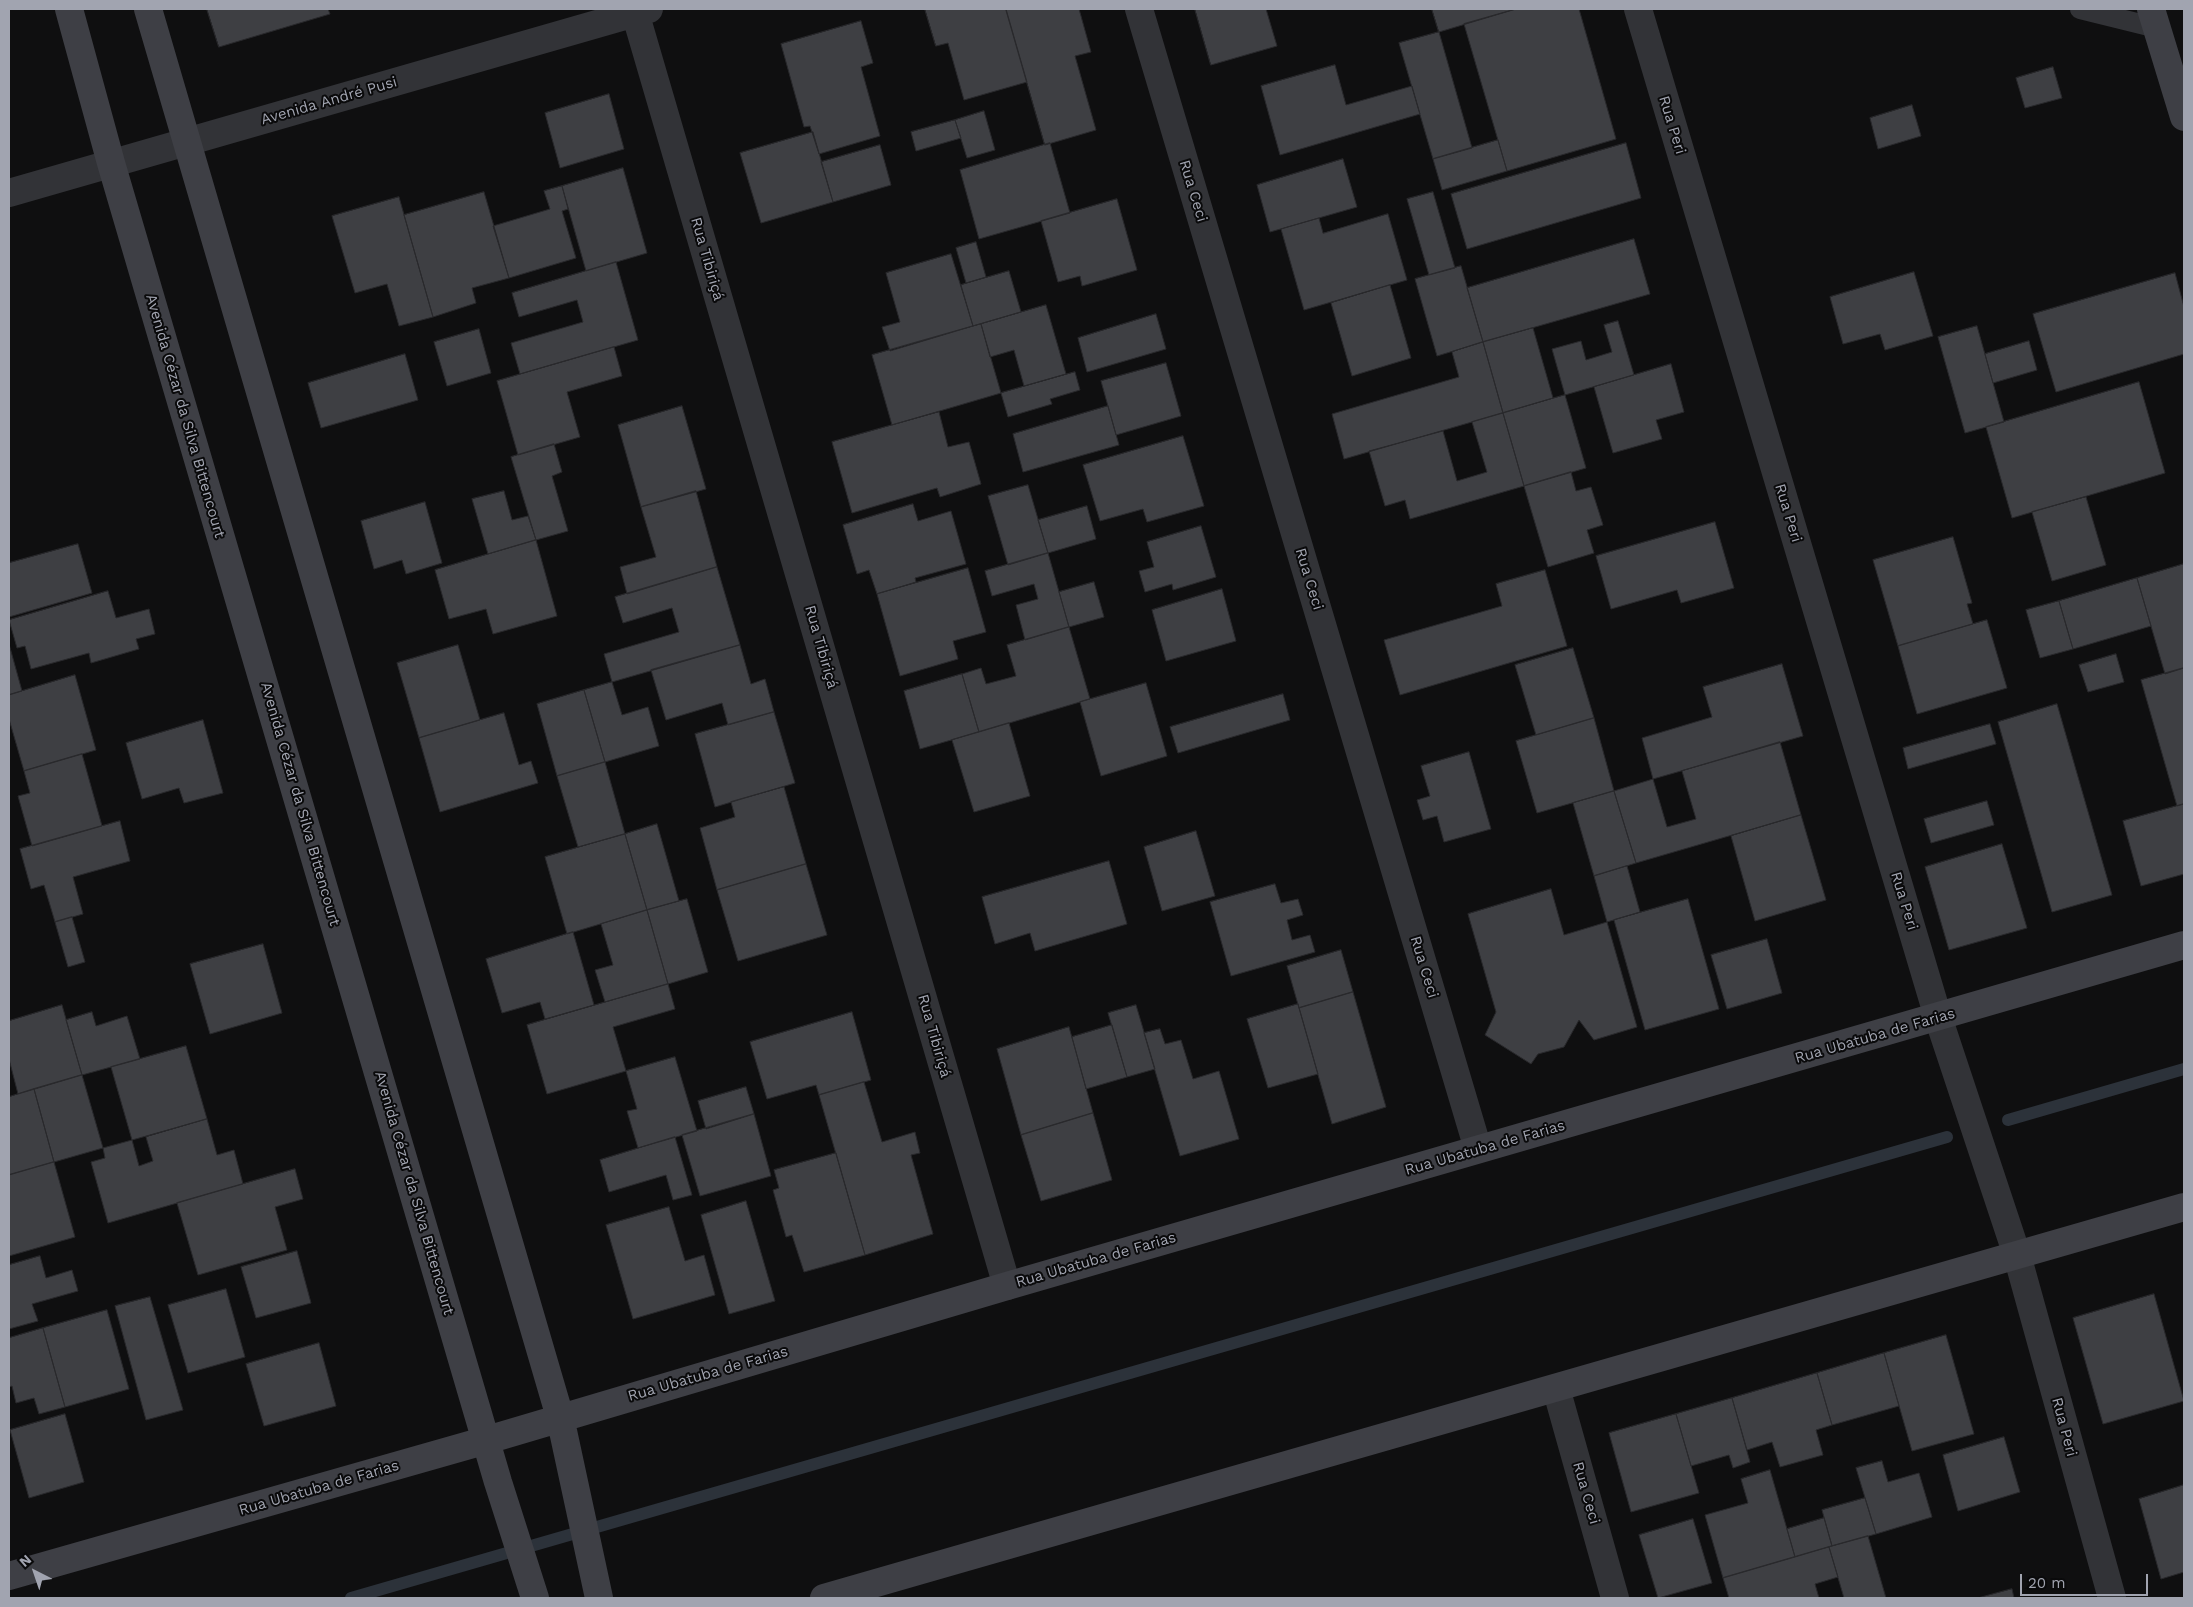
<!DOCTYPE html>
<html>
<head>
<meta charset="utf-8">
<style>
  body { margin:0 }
  #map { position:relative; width:2193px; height:1607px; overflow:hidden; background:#0f0f10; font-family:"Work Sans",sans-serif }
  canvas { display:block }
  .frame { position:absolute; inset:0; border:10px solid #a1a4b0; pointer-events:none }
  .north { position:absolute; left:10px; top:1547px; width:50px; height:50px; -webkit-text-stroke:4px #0a0a0b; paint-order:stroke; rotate:319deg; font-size:14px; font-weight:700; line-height:20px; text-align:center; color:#a1a4b0 }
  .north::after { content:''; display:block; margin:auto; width:18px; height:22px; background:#a1a4b0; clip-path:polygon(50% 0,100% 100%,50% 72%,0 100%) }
  .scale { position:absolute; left:2020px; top:1574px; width:128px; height:22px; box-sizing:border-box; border:2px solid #a1a4b0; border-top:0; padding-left:6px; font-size:15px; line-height:18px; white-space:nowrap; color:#a1a4b0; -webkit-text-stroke:4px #0a0a0b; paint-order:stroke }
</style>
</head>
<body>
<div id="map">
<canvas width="2193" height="1607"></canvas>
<div class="frame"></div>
<div class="north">N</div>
<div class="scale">20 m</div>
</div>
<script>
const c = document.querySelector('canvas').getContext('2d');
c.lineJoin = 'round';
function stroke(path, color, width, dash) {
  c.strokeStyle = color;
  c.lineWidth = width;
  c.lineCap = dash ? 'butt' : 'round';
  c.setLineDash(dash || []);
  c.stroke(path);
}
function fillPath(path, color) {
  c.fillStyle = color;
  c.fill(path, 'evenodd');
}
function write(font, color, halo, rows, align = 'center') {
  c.font = font + ' "Work Sans",sans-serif';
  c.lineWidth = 4;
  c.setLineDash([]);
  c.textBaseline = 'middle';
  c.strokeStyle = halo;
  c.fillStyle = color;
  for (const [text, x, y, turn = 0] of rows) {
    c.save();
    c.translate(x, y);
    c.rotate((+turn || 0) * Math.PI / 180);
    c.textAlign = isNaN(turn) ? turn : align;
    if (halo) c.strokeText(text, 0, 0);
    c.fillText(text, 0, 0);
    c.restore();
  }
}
stroke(new Path2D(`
  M2008,1120L2184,1069
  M351,1598L1947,1137`), '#2c323a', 12);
const building = new Path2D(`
  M207,9H328L330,14L219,47Z
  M925,9H1006L1027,82L964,100L948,43L936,46Z
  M1006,9H1079L1091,52L1075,56L1096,130L1045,145Z
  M1195,9H1266L1277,46L1211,65Z
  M1432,9H1516L1439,32Z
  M1516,9H1579L1616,139L1507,171L1464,24Z
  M861,21L873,63L861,67L880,136L819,154L810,126L804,127L781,44Z
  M1439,32L1472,148L1433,159L1399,43Z
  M1335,65L1346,105L1412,86L1420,114L1280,155L1261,86Z
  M2053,67L2062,98L2025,108L2016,78Z
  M609,94L624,149L560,168L545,113Z
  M1912,105L1921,136L1878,149L1870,118Z
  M984,111L995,150L967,158L955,120Z
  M955,120L961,138L916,151L911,132Z
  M813,132L833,202L761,223L740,153Z
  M1498,140L1507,171L1442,190L1433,159Z
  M1050,143L1070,213L979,239L960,170Z
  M1626,143L1641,198L1467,249L1451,194Z
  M880,145L891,185L833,202L821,162Z
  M1343,159L1357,207L1270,232L1257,185Z
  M623,168L647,253L586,271L562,186Z
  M562,186L568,209L562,211L576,258L509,278L493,226L550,209L544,191Z
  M484,192L509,278L472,288L476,303L433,317L404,215Z
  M1433,192L1455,268L1429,275L1407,199Z
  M399,197L433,317L399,326L387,284L355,293L332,216Z
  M1117,199L1137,270L1082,286L1080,276L1058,282L1041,221Z
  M1388,214L1407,280L1304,310L1281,229L1319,218L1323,233Z
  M1634,239L1650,294L1483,342L1467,288Z
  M976,242L986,277L966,283L956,248Z
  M951,254L973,326L890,351L882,327L900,322L886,273Z
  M616,262L638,340L520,374L511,343L583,322L577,300L519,317L512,293Z
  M1461,266L1483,342L1437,356L1415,279Z
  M1009,271L1021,312L973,326L961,285Z
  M1914,272L1933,336L1885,350L1880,334L1843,344L1830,297Z
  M2175,273L2184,307V354L2056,392L2033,314Z
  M1390,285L1411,358L1352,376L1331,303Z
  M1046,305L1066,374L1024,386L1014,350L990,357L981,324Z
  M1156,314L1166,349L1087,372L1078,338Z
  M1618,321L1634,375L1565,395L1552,349L1581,341L1586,360L1612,352L1604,325Z
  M981,324L1001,393L892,425L872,355Z
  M1977,326L2004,422L1965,433L1938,337Z
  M1533,328L1553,398L1503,413L1483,342Z
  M479,329L491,373L447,386L434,342Z
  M2029,341L2037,370L1993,383L1985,354Z
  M1483,342L1503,413L1344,459L1332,414L1459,377L1452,352Z
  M614,347L622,376L567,392L580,437L518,455L497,381Z
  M405,354L418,400L321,428L308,383Z
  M1166,363L1181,416L1116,435L1101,381Z
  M1671,364L1684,412L1656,420L1662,439L1613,453L1594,387Z
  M1075,372L1080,390L1050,399L1052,404L1008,417L1001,393Z
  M2139,382L2165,473L2012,518L1986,427Z
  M1565,395L1586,468L1524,486L1503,413Z
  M682,406L706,489L641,507L618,425Z
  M1108,406L1119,445L1023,472L1013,434Z
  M939,412L948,447L969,442L981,484L940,497L937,488L852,513L832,442Z
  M1503,413L1524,486L1410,519L1405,500L1385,506L1369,451L1443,431L1457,481L1487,472L1472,422Z
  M1183,436L1204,506L1147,522L1143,509L1100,521L1083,465Z
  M554,444L562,472L552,476L568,531L536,540L511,457Z
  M1571,472L1576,491L1591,487L1603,525L1587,530L1594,553L1548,567L1524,486Z
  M1028,485L1048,553L1008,565L988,496Z
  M504,491L512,520L528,516L536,540L488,554L472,499Z
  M696,491L717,567L627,594L620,567L656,557L641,507Z
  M2086,497L2106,565L2052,581L2032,512Z
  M425,502L442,563L406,574L402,560L374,569L361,521Z
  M913,504L918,521L951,511L966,564L915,578L916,582L877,594L869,570L857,574L843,525Z
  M1087,506L1096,539L1048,553L1038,520Z
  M1715,522L1734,588L1681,603L1677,590L1611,609L1596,556Z
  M1201,526L1216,577L1173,590L1172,584L1145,592L1139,571L1154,567L1147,542Z
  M1953,537L1972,603L1967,604L1973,624L1898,646L1873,560Z
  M536,540L557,616L493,634L486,609L449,619L435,570Z
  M78,544L92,593L9,617V563Z
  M1048,553L1069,627L1025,640L1016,605L1038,599L1034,584L992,596L985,571Z
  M2184,564V668L2165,674L2137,578Z
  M717,567L740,645L612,682L604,654L679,632L672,608L623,623L615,597Z
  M968,568L986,632L953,641L958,659L900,676L877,594Z
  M1545,570L1567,646L1400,695L1384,640L1502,606L1496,584Z
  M2137,578L2151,626L2073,649L2059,601Z
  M1094,582L1104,617L1069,627L1059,592Z
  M1222,589L1236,641L1166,661L1152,610Z
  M108,591L116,618L149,609L155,634L136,639L139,649L91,663L89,653L31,669L25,646L17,648L9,620Z
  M2059,601L2073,649L2040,658L2026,610Z
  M1987,620L2007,688L1917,714L1898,646Z
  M1069,627L1090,699L979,732L962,674L981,668L986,684L1016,676L1007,645Z
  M9,644L22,691L9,695Z
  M458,645L480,720L419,738L397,663Z
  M740,645L751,684L765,679L774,712L728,725L722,703L666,720L651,670Z
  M1573,648L1594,718L1536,735L1515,665Z
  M2116,654L2124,682L2088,692L2079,665Z
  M1782,664L1803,736L1653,779L1642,738L1712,717L1703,687Z
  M2184,668V804L2177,806L2141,680Z
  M962,674L979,732L920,749L904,691Z
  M75,675L96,750L24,771L9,719V695Z
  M612,682L622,715L648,707L659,746L605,762L584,690Z
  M1146,683L1167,756L1101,776L1080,702Z
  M584,690L605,762L557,776L537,704Z
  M1283,694L1290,720L1178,753L1170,727Z
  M2057,704L2112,895L2052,912L1998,722Z
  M774,712L795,783L715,807L695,734Z
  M504,713L519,765L531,761L538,783L440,812L419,738Z
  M1594,718L1614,791L1537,813L1516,741Z
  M203,720L223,793L184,803L179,788L142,799L126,743Z
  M1009,723L1030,796L974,812L952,740Z
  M1990,724L1996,744L1908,769L1903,748Z
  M1780,742L1801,815L1636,863L1614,791L1653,779L1667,827L1696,819L1682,771Z
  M1469,752L1491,829L1444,842L1437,816L1423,820L1417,800L1430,796L1421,766Z
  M82,754L102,826L32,846L18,796L30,793L24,771Z
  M605,762L625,834L578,847L557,776Z
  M784,787L806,864L717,890L700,828L735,817L731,802Z
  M1614,791L1636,863L1594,876L1573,803Z
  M1987,801L1994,825L1931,843L1924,819Z
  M2184,804V874L2141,886L2123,821Z
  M1801,815L1826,900L1755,921L1731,836Z
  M120,821L130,861L73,877L83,914L55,922L44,885L31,889L20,849Z
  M657,824L679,901L647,910L625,834Z
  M1196,831L1215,896L1162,911L1144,847Z
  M625,834L647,910L567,934L545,857Z
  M2002,844L2027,928L1949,950L1925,867Z
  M1109,861L1127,924L1035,951L1030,933L995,944L982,897Z
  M806,864L827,935L738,961L717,890Z
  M1627,866L1640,912L1607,922L1594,876Z
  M1275,884L1281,903L1298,899L1303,915L1287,920L1292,940L1310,935L1315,952L1231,976L1210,902Z
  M1551,889L1564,935L1607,922L1637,1027L1594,1040L1579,1020L1564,1047L1538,1054L1531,1064L1485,1035L1496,1012L1468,914Z
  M687,899L708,972L668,984L647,910Z
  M1688,899L1719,1009L1645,1030L1614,920Z
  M647,910L668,984L605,1002L595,970L613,965L601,924Z
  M72,917L85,962L68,967L55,922Z
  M573,932L594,1005L545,1019L540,1002L502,1013L486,959Z
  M1767,939L1782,993L1727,1009L1711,955Z
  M263,944L282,1013L210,1034L190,964Z
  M1341,950L1353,992L1299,1008L1287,966Z
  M668,984L675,1009L613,1027L626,1071L547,1094L527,1025Z
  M1353,992L1386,1107L1332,1124L1299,1008Z
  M1298,1004L1318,1074L1268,1088L1247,1019Z
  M62,1005L82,1075L18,1094L9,1059V1021Z
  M1136,1005L1155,1069L1127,1077L1108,1013Z
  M92,1012L96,1026L127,1016L140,1059L82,1075L66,1020Z
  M852,1012L871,1080L819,1095L816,1085L767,1099L750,1042Z
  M1112,1025L1127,1077L1086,1089L1072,1037Z
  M1069,1027L1093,1113L1021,1135L997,1049Z
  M1160,1029L1165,1044L1181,1040L1193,1079L1219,1071L1239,1139L1180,1156L1144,1033Z
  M186,1046L207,1119L132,1140L111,1067Z
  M675,1057L697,1131L638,1148L627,1111L637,1109L626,1071Z
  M82,1075L103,1148L54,1162L34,1089Z
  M864,1082L882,1142L915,1132L920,1153L911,1155L933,1234L865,1255L819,1095Z
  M746,1087L754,1114L706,1129L698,1101Z
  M34,1089L54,1162L9,1175V1097Z
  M1093,1113L1112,1180L1041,1201L1021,1135Z
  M754,1114L771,1176L700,1196L682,1135Z
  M207,1119L217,1155L234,1150L243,1184L108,1223L91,1162L105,1158L103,1148L132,1140L139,1166L153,1161L146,1137Z
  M675,1137L692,1195L673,1200L666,1175L609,1192L600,1160Z
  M836,1153L865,1255L804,1272L792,1235L786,1237L773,1190L779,1188L774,1170Z
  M54,1162L75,1237L9,1256V1175Z
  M295,1169L303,1199L275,1207L287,1250L198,1275L177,1203Z
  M746,1201L775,1301L729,1314L701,1215Z
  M669,1207L685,1261L704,1255L715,1295L633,1319L606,1225Z
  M297,1251L311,1303L256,1318L241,1267Z
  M40,1256L46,1278L72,1270L78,1291L32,1304L38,1321L9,1329V1265Z
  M226,1289L245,1357L188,1373L168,1305Z
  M2154,1294L2184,1401L2103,1424L2073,1318Z
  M150,1297L183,1410L146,1420L115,1306Z
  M107,1310L129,1389L65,1407L43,1328Z
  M43,1328L65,1407L39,1414L34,1398L16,1403L12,1386L9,1387V1338Z
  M1946,1335L1974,1434L1912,1451L1884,1353Z
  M319,1343L336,1406L264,1426L246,1364Z
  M1884,1353L1899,1406L1832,1425L1817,1373Z
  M1817,1373L1832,1425L1816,1430L1823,1455L1780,1467L1772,1442L1747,1450L1732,1398Z
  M1732,1398L1750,1462L1733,1468L1729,1455L1691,1466L1676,1414Z
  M65,1414L84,1482L29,1498L10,1430Z
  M1676,1414L1699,1493L1631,1512L1609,1433Z
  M2004,1437L2020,1492L1958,1511L1943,1455Z
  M1882,1461L1888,1482L1919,1473L1932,1517L1876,1534L1856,1468Z
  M1770,1470L1795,1557L1723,1578L1705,1515L1748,1503L1741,1479Z
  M2184,1485V1572L2161,1579L2139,1499Z
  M1865,1498L1876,1534L1832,1546L1822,1510Z
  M1824,1518L1832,1546L1795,1557L1787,1529Z
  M1693,1519L1712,1583L1658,1598L1639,1535Z
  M1868,1536L1886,1598H1844L1829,1547Z
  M1829,1547L1838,1577L1815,1584L1819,1598H1729L1723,1578Z
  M2012,1589L2014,1598H1978Z`);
fillPath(building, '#3e3f43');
stroke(building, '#29292c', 1);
stroke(new Path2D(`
  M2080,9L2157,28`), '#323337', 20);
stroke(new Path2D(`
  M634,9L1007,1286
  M1139,9L1478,1149
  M1638,9L1938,1017L2017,1255L2112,1598
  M9,193L649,9
  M1556,1388L1615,1598`), '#323337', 28);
stroke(new Path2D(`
  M69,9L111,163L498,1482L535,1598
  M148,9L560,1417L599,1598
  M2151,9L2184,117
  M9,1576L487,1440L1007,1286L2184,945
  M824,1598L2184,1207`), '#3e3f45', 28);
write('15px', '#a1a4b0', '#0a0a0b', [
  ["Avenida André Pusi",329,101,-16],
  ["Rua Peri",1672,125,73],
  ["Rua Ceci",1193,191,73],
  ["Rua Tibiriçá",707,259,74],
  ["Avenida Cézar da Silva Bittencourt",185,416,74],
  ["Rua Peri",1788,513,73],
  ["Rua Ceci",1309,579,73],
  ["Rua Tibiriçá",821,647,74],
  ["Avenida Cézar da Silva Bittencourt",300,804,74],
  ["Rua Peri",1904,901,73],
  ["Rua Ceci",1424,967,73],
  ["Rua Tibiriçá",934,1036,74],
  ["Rua Ubatuba de Farias",1875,1036,-16],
  ["Rua Ubatuba de Farias",1485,1148,-16],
  ["Avenida Cézar da Silva Bittencourt",414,1193,74],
  ["Rua Ubatuba de Farias",1096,1260,-16],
  ["Rua Ubatuba de Farias",708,1374,-16],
  ["Rua Peri",2064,1427,75],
  ["Rua Ubatuba de Farias",319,1488,-16],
  ["Rua Ceci",1586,1493,74]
]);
</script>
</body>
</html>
